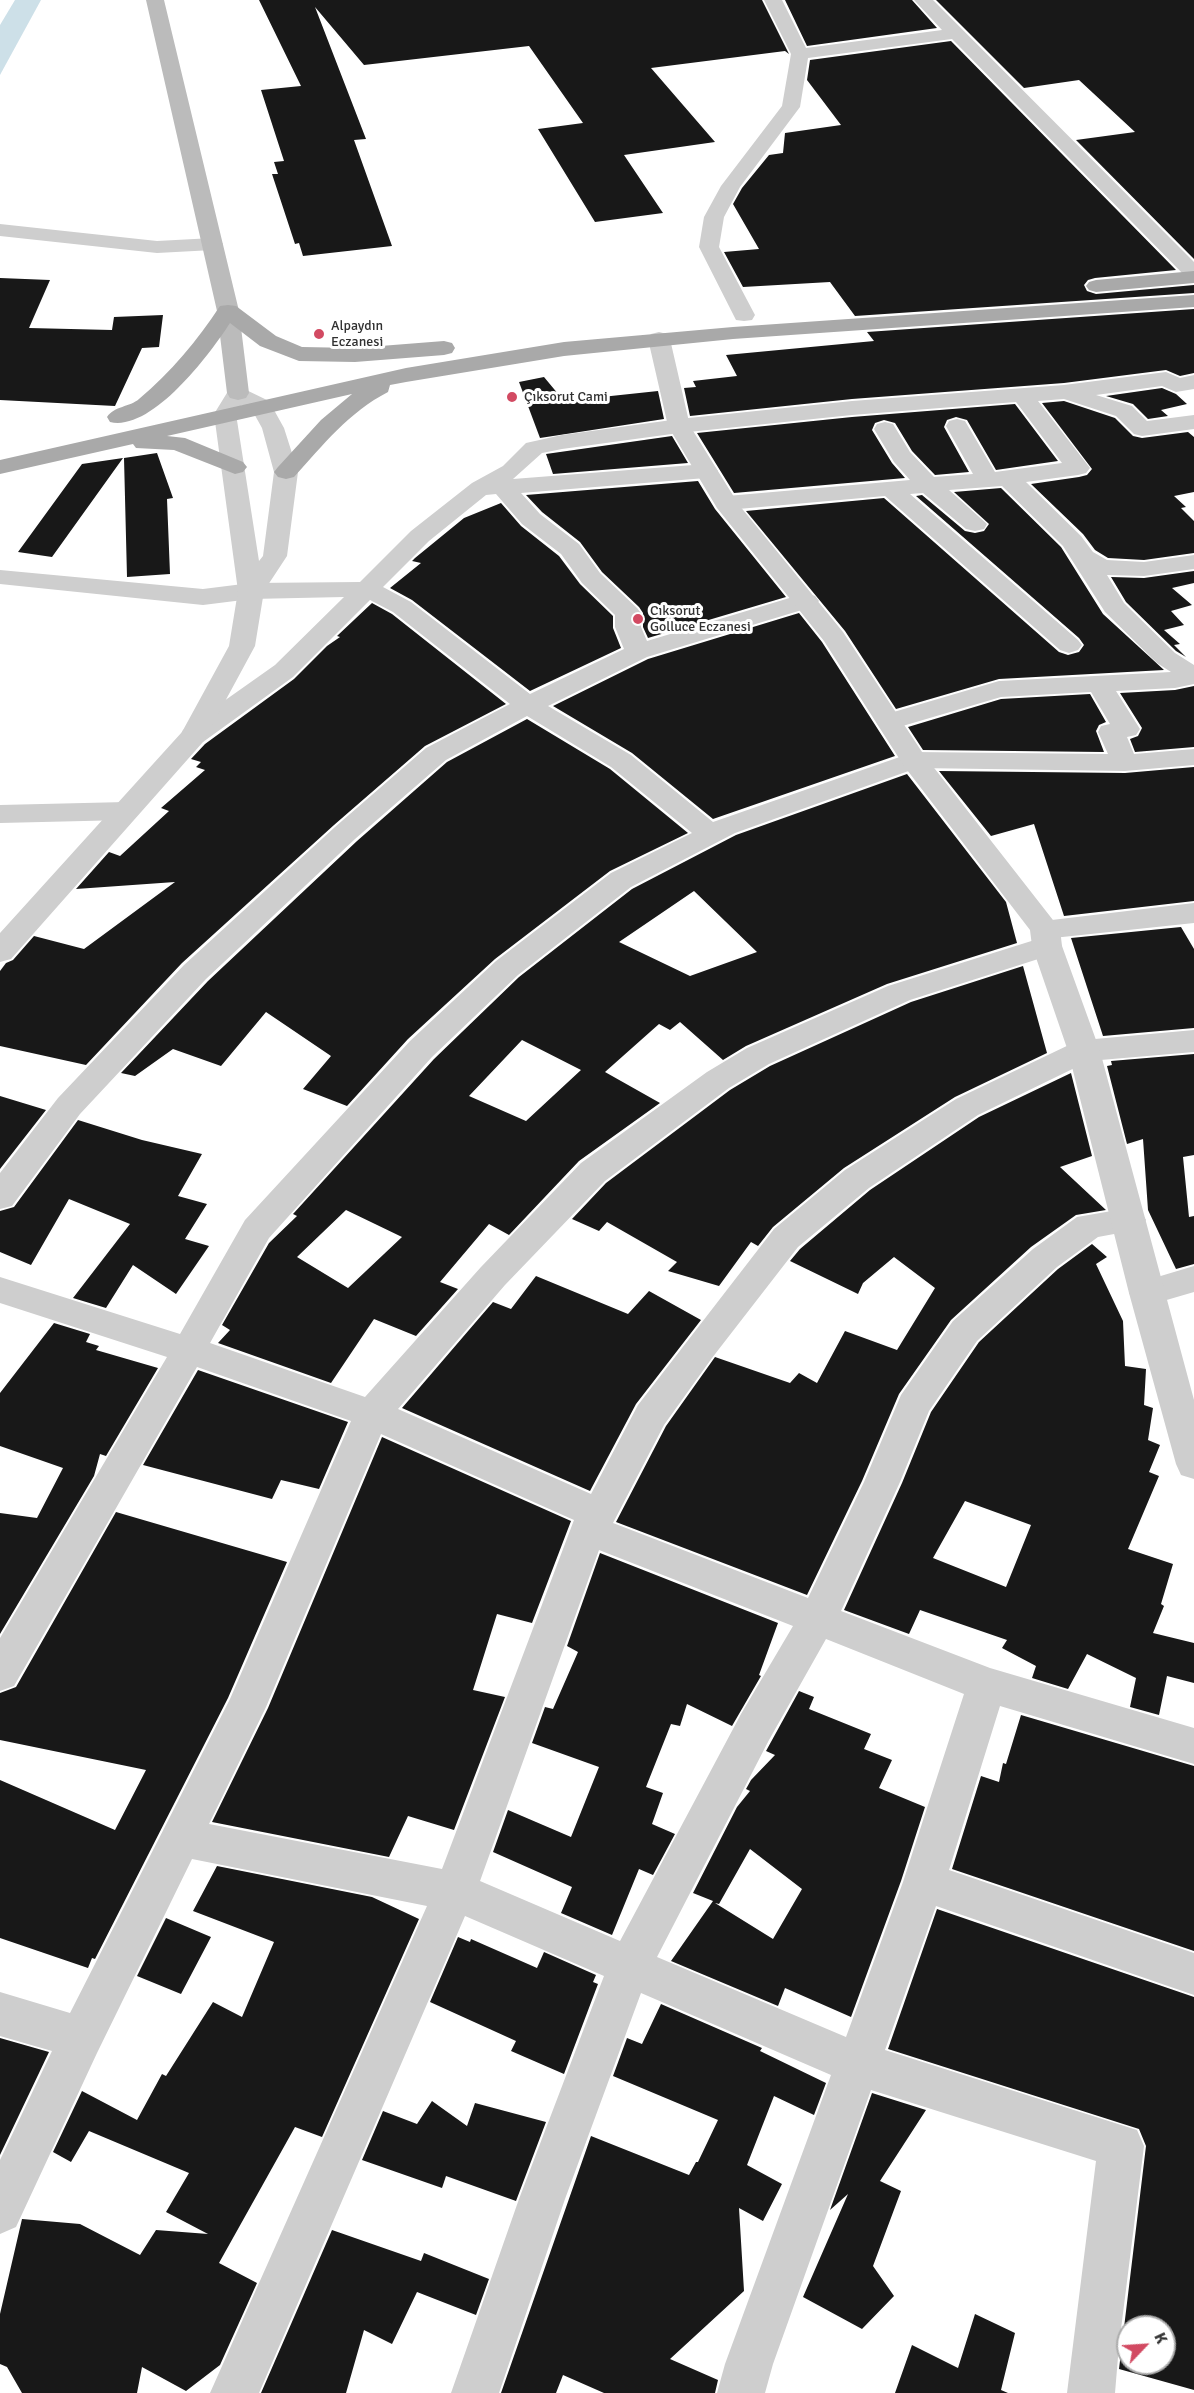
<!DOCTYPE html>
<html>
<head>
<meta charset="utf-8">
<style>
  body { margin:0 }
  #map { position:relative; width:1194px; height:2393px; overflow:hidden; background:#fff; font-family:Signika,sans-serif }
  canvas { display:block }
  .north { position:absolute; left:1116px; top:2315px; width:60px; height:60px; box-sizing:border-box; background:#fff; border:2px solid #adadad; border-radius:50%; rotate:65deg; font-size:16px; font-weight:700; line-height:24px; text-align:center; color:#313131 }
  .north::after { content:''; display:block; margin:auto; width:21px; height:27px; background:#d24a62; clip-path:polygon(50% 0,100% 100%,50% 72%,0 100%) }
</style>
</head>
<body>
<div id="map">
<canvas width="1194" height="2393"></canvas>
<div class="north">K</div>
</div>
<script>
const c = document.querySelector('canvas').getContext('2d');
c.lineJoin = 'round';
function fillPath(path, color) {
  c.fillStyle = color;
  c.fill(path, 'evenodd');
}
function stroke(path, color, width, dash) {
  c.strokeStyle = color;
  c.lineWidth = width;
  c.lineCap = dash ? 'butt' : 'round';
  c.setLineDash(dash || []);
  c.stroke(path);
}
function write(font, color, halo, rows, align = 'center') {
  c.font = font + ' Signika,sans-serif';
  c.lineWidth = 6;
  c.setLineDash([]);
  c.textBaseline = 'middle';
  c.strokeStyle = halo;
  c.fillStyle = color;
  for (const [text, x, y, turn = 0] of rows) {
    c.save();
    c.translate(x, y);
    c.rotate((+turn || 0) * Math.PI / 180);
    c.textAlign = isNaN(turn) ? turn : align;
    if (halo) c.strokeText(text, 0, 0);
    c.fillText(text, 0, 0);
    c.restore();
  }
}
fillPath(new Path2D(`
  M15,0H41L0,75V25Z`), '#cde0e8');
fillPath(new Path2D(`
  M259,0H762L789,54L785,51L651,68L715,142L624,155L663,213L595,222L538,129L583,123L529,46L364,65L315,7L366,139L354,140L392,246L303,256L299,243L295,244L272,174H278L274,162L284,161L261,90L301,86Z
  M785,0H912L937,28L807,46Z
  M936,0H1194V259L1076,140L1135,132L1079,80L1024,88Z
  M951,41L1176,270L1095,278L1088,280L1084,285L1087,291L1096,294L1194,285V293L855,316L830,282L743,287L724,252L759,249L733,204L742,188L769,155L783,153L785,133L841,125L807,80L810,60Z
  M0,278L50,280L29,328L112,330L114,317L163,315L159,347L142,348L115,406L0,400Z
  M1194,309V373L1180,376L1166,370L1064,383L852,399L690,416L684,388L696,387L693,381L737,376L726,355L874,341L867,332Z
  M544,377L564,401L658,391L664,419L540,438L519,382Z
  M1162,388L1176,394L1187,404L1161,410L1168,416L1148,419L1133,404L1106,396Z
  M1064,401L1115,418L1133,436L1142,438L1188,432L1194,437V492L1174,496L1186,507L1181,508L1194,521V553L1144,560L1108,558L1095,550L1083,534L1031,484L1079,477L1087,475L1092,469L1042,403Z
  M1015,404L1058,461L996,470L967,420L956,417L947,420L944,427L969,472L935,475L912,451L895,423L884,420L875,423L872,430L892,463L905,478L734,493L697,433L852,417Z
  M672,436L688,463L553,474L546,454Z
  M157,453L173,498L167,499L170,574L127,577L124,458Z
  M123,458L52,557L18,552L82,464Z
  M698,481L715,509L786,597L648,638L643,627V613L639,607L602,572L580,542L542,512L526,495Z
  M1001,488L1061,547L1103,614L1164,670L999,679L896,709L845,631L746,511L884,498L1059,652L1068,655L1079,652L1084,645L1079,638L916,496L922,495L965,531L975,533L984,531L989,524L954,492Z
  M501,503L521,526L559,556L580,584L613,616V628L621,648L530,691L412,600L390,588L421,563L412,561L415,558L464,518Z
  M1194,571V583L1172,588L1192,605L1171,611L1184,625L1164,630L1180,644L1174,645L1186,657L1176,651L1126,602L1111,577L1144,578Z
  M372,603L392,614L506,704L425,746L334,825L182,963L86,1065L0,1046V971L6,963L13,960L34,936L84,949L175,882L76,889L109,852L120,856L169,811L161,808L205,770L196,767L201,762L191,759L205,744L294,679L327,646L340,637L337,636Z
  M799,613L822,642L895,756L713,819L632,753L553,706L648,659Z
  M1194,686V747L1135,752L1130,739L1138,736L1142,728L1120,693L1175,690Z
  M1090,694L1106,722L1099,725L1096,731L1104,752L923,750L908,727L1001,699Z
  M527,719L610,769L688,833L610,871L495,959L408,1039L347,1106L303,1089L331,1056L266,1012L221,1066L173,1049L135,1076L121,1073L208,981L357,841L447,762Z
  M1194,767V901L1064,916L1034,824L991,836L939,771L1125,773Z
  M907,774L1006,902L1017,943L887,984L746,1046L723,1060L680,1022L670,1030L659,1024L605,1072L660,1103L579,1161L509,1235L489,1224L440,1282L458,1289L416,1336L374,1319L331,1383L218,1343L230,1330L222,1325L269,1243L297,1216L293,1214L434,1059L519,977L632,889L736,835ZM694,891L757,952L690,976L619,942ZM522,1040L581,1070L526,1121L469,1096ZM346,1210L402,1237L348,1288L297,1257Z
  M1181,927L1194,949V1028L1103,1036L1071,938Z
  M1023,966L1047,1053L955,1097L844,1168L773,1227L758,1246L751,1242L719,1286L668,1271L677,1262L607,1222L599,1231L572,1219L606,1183L730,1090L770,1066L911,1002Z
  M1194,1054V1155L1183,1157L1189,1217L1194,1216V1264L1176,1269L1148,1210L1143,1139L1127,1144L1107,1066L1112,1065L1111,1061Z
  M1071,1073L1092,1156L1060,1167L1106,1210L1076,1215L1031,1247L951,1320L899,1394L862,1481L807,1595L616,1522L666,1426L715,1357L790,1383L799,1373L817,1383L845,1331L897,1350L935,1288L894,1257L863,1283L858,1294L790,1261L800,1249L870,1190L979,1117Z
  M0,1096L46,1110L0,1169Z
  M78,1120L142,1140L202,1154L178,1196L207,1204L185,1239L209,1246L176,1294L133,1265L106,1308L73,1298L130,1224L69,1199L31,1265L0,1252V1211L14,1207Z
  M1092,1244L1107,1257L1096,1264L1123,1321L1125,1366L1146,1369L1144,1405L1153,1408L1148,1440L1160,1445L1149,1472L1159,1476L1128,1549L1173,1564L1161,1604L1164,1606L1153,1633L1194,1643V1683L1167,1676L1159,1715L1130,1707L1136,1678L1087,1654L1068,1689L1032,1678L1036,1666L1002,1648L1007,1640L920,1610L909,1634L844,1610L902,1483L931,1412L979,1342L1058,1269ZM965,1501L1031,1525L1006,1587L933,1558Z
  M536,1276L628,1314L649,1291L701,1320L636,1404L590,1491L402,1408L493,1302L511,1309Z
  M54,1323L90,1334L86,1342L99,1346L96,1350L158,1368L106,1456L100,1454L94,1476L0,1634V1513L37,1518L63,1468L0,1446V1393Z
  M198,1370L348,1422L319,1489L281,1480L272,1499L143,1465Z
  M382,1437L571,1521L532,1623L497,1614L473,1690L505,1697L454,1830L408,1816L389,1857L212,1822L268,1708Z
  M116,1512L287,1562L228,1698L95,1959L92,1958L88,1968L0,1938V1780L115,1830L146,1770L0,1740V1693L16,1687Z
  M600,1553L778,1623L759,1675L761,1676L732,1726L687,1704L680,1726L671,1724L646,1787L663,1793L652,1824L675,1834L653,1875L639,1869L612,1935L561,1913L572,1887L493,1852L508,1810L571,1837L599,1767L532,1743L545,1707L553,1709L578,1652L567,1646Z
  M799,1691L814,1697L809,1709L871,1734L864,1749L892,1760L879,1788L925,1807L901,1881L851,2017L785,1988L778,2006L671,1961L713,1901L693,1893L737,1807L750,1791L746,1789L751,1780L775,1755L766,1751ZM750,1849L802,1889L773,1939L715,1903L719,1904Z
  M1021,1715L1194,1766V1951L952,1869L981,1776L999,1782L1003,1763L1006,1764Z
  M217,1866L372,1897L419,1919L322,2137L295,2127L219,2263L257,2283L220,2365L186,2391L142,2367L137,2393H22L7,2367L0,2364V2314L22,2219L80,2224L140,2255L156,2230L208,2234L166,2212L189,2173L89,2131L71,2162L53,2152L82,2091L137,2120L162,2074L166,2076L213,2002L242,2017L274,1942L193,1911Z
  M937,1909L1194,1997V2390L1119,2369L1146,2146L1139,2129L888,2049ZM1128,2327H1164V2363H1128Z
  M166,1918L211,1937L181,1994L137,1976Z
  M458,1937L470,1942L471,1939L537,1968L544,1952L596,1975L593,1982L598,1984L564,2074L511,2051L516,2041L430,2002Z
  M661,2004L762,2048L760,2051L826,2083L814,2115L774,2096L747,2165L782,2184L763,2221L739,2208L744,2291L670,2359L718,2380L715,2393H604L563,2375L556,2393H501L591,2136L689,2175L696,2162H698L718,2120L613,2076L627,2038L642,2044Z
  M0,2038L49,2052L0,2155Z
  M872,2093L926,2110L880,2181L901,2191L873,2266L894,2296L862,2329L803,2297L848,2194L830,2210Z
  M432,2101L467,2126L475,2103L546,2122L516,2201L446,2176L442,2188L362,2160L383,2111L417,2124Z
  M332,2230L421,2261L424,2253L489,2279L476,2315L417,2292L392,2344L364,2330L346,2393H261Z
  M975,2314L1015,2333L1001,2390L1008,2393H895L912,2345L958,2368Z`), '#181818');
fillPath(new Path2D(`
  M764,0H782L806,48L942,30L914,0H933L1194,262V280L1187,278L952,39L808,58L800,107L740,187L724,217L719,247L755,315L752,320L744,321L736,320L699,247L704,217L721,186L782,106L791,54Z
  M1166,372L1180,378L1194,375V389L1176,392L1162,386L1096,395L1132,406L1147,421L1194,415V429L1142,436L1134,434L1116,416L1064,399L1038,401L1090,468L1086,473L1078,475L1026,482L1081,536L1093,552L1107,560L1144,562L1194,555V569L1144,576L1107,575L1124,603L1175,653L1194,665V684L1175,688L1116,691L1140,729L1136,735L1127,737L1134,754L1194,749V765L1125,771L917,768L735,833L631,887L518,975L432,1057L269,1238L210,1343L365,1397L481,1267L581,1163L707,1072L747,1048L888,986L1041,938L1035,936L1030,929L1035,922L1194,903V923L1053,938L1057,939L1062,946L1057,953L910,1000L769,1064L729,1088L605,1181L505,1285L398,1409L591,1494L638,1405L774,1229L845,1170L956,1099L1073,1043L1084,1040L1194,1030V1052L1089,1061L978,1115L869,1188L798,1247L712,1358L664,1425L613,1523L808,1598L864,1482L901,1395L953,1321L1033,1249L1077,1217L1129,1208L1141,1211L1146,1220L1141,1229L1098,1237L1057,1267L977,1341L929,1411L900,1482L841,1611L990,1668L1194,1728V1764L1000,1706L949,1870L1194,1953V1995L936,1906L885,2050L1137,2130L1144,2146L1119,2345L1115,2393H1067L1096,2161L871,2090L773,2364L765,2393H717L725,2364L831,2075L641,1993L565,2199L499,2393H451L519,2199L604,1976L465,1916L259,2393H210L427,1906L192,1859L97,2053L16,2227L0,2234V2160L52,2051L0,2036V1992L70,2013L230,1699L351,1421L197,1367L14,1686L0,1691V1638L167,1357L0,1303V1277L180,1334L245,1220L410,1041L496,961L611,873L692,833L611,767L527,716L446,760L355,839L206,979L80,1114L12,1206L0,1209V1173L58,1098L184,965L335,827L426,748L510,704L393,612L370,600L293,677L203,742L193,744L183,742L180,736L183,730L275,665L344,597L251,599L203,605L0,584V570L203,589L251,583L360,582L411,531L472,483L503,466L526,443L562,435L679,419L852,401L1064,385ZM1016,402L1062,463L995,472L965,421L957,419L949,421L946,426L973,474L934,477L910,452L893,424L885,422L877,424L874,429L894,462L910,480L727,496L719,498L715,503L719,508L727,510L885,496L1060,650L1069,653L1078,650L1082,645L1078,640L910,494L923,493L966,529L975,531L984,529L987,524L949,490L1002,486L1063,546L1105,612L1157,663L1171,672L999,681L880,716L876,722L880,728L889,730L1001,697L1091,692L1110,724L1101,726L1098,732L1108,754L914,752L713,822L631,755L548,706L647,657L815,606L819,601L815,596L806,593L647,641L641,627V613L637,608L600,573L579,544L540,514L521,493L706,478L714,476L718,471L714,466L706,464L513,479L542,453L562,449L679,433L852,415ZM496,494L522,524L561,554L582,583L615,615V627L624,649L530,694L411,602L383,587L429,541L486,495ZM381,1434L574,1520L442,1869L209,1824L266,1707ZM599,1550L793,1626L741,1714L620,1941L480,1881ZM826,1639L964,1694L903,1882L846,2037L657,1957L769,1740Z
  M126,802L136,805L140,811L136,817L126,820L0,823V805Z
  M1194,1266V1292L1146,1306L1134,1302L1129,1293L1134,1284Z`), '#cecece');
fillPath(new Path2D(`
  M0,224L157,241L213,238L220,240L223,244L220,248L213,250L157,253L0,236Z
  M659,332L667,334L670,339L690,426L739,505L843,632L924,755L1060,929L1062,946L1100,1051L1194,1400V1479L1181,1475L1176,1464L1129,1293L1068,1051L1032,946L1030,930L904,766L824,641L717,508L668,426L648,339L651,334Z
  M238,386L269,401L284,428L298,472L287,556L264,591L255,646L203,742L11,959L0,962V933L182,732L229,646L238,591L214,414L230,388ZM242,405L252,410L262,428L274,472L263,556L259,561L236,414Z`), '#cecece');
fillPath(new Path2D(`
  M146,0H164L239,311L249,393L246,398L238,400L230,398L227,393L217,311Z`), '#bbb');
fillPath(new Path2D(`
  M1194,271V283L1096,292L1089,290L1086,286L1089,282L1096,280Z
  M1194,295V307L733,339L564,356L406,382L390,385L388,392C349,412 323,445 294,477L286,479L278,477L274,472L278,467L321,420L352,394L167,436L185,438L243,462L247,467L243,472L235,474L174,450L136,448L133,444L0,474V460L406,368L564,342L733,327Z
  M228,305L236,306L276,336L302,347L355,348L444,341L452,343L455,348L452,353L444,355L355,362L299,361L260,346L230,323C210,354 152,432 110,422L107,417C114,406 130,407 139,399C171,372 197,341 220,306Z`), '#a9a9a9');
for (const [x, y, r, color] of [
  [319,334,6,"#d24a62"],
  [512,397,6,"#d24a62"],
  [638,619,6,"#d24a62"]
]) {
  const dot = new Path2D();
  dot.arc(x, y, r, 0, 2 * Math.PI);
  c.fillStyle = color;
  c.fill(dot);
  stroke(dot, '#fff', 2);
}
write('14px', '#313131', '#fff', [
  ["Alpaydın",331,326],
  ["Eczanesi",331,342],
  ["Çıksorut Cami",524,397],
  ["Cıksorut",650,611],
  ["Golluce Eczanesi",650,627]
], 'left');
</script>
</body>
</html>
